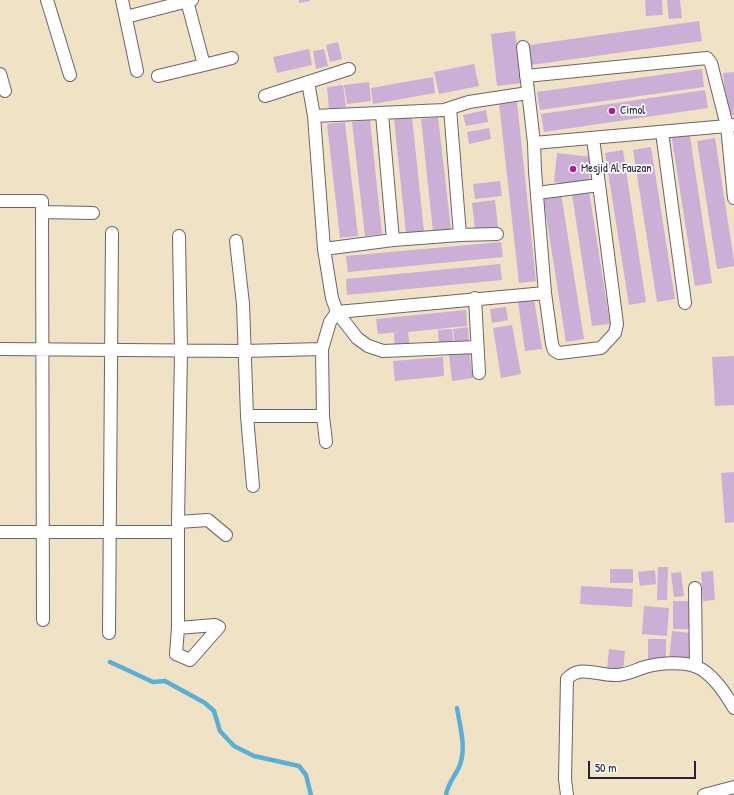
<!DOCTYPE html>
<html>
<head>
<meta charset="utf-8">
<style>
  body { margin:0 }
  #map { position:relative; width:734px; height:795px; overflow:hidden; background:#f0e2c5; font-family:"Patrick Hand",sans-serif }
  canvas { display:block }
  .scale { position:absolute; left:588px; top:761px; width:108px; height:18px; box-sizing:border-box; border:2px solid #22223b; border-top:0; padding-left:5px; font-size:12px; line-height:14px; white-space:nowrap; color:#22223b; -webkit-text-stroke:3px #fdfcf7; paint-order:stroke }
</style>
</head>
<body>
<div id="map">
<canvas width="734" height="795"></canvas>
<div class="scale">50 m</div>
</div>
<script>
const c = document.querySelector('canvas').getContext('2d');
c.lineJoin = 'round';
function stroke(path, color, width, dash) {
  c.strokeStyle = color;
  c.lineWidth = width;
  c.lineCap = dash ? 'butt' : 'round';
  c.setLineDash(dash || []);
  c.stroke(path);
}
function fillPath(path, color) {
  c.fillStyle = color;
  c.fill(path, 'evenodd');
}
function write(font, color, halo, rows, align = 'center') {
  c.font = font + ' "Patrick Hand",sans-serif';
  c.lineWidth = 3.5;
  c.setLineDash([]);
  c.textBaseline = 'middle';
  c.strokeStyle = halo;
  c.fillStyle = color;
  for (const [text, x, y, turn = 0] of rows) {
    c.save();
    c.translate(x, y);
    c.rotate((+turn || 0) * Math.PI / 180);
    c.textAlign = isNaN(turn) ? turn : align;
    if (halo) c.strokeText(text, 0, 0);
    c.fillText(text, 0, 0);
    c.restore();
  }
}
stroke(new Path2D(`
  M110,662L153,682L165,681L205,703L214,711L220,731L234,746L254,756L299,766L306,775L311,795
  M446,795C447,785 455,776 459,767C467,749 460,727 457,708`), '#5aafd6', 4.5);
fillPath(new Path2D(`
  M299,0H310V1L299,3Z
  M645,0H662L663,15L646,16Z
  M667,0H680L682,18L669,19Z
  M699,21L702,41L531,65L529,45Z
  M515,31L522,83L497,86L491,34Z
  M338,42L342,59L330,62L326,45Z
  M309,49L312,65L277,73L273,57Z
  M324,49L328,66L316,69L313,51Z
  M474,64L479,86L439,94L434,72Z
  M702,69L704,87L540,110L537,92Z
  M734,72V115H728L723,73Z
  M433,77L435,93L373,104L371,88Z
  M369,82L371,101L347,104L344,85Z
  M343,85L346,107L329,109L327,87Z
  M705,90L708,108L544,132L541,114Z
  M517,102L536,281L519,283L499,103Z
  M486,110L488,122L466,126L463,115Z
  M412,117L424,231L406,233L394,119Z
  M438,117L451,230L433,232L421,119Z
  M370,120L382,234L365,236L352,122Z
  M345,122L358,236L340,238L327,124Z
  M489,128L491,139L469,144L467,132Z
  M689,130L712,283L695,286L671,133Z
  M715,138L734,261V266L717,269L697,141Z
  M651,147L675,299L657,302L633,150Z
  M623,150L646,302L629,305L605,153Z
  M557,153L592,157L588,186L554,182Z
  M500,181L502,196L475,199L473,184Z
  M589,191L610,324L592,326L572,194Z
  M561,193L584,339L566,342L543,196Z
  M495,200L498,227L475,230L472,203Z
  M501,242L503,257L348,272L346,256Z
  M500,264L502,280L347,295L346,279Z
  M534,299L542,349L525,351L518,302Z
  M506,307L508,320L492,323L490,309Z
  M466,310L467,326L408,332L410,348L395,349L394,333L399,332L378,334L376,319Z
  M512,325L521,374L501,378L493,328Z
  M468,327L469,343L455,345L453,329Z
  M452,329L454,345L439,346L438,330Z
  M469,351L473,378L452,381L449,354Z
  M734,356V405L715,406L712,357Z
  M443,357L444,376L395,381L393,361Z
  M734,472V522L725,523L721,473Z
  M658,567H668L667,600H657Z
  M610,569H633V583H610Z
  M655,570L656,584L640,586L638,572Z
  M713,571L715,600L703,601L701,572Z
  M681,572L684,596L674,597L671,573Z
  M581,586L633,589L632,607L580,604Z
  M673,601H691V629H673Z
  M644,606L669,608L667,636L642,634Z
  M672,631L691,633L689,663L669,661Z
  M648,639H666V663L648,662Z
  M609,649L625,651L623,671L607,670Z`), '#cbafd7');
const minor = new Path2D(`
  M47,0L70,75
  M122,0L137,71
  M187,1L204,65L232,58
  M126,17L192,0
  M523,47L534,143
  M0,74L5,91
  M158,76L204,65
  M526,76L707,58L711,63L727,126L734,198
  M308,82L314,116
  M265,96L349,69
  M382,114L393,240
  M662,132L685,303
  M593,138L617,324L615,333L601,348L559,353L554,350L552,344L545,293L535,171L534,143L727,126L734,125
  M537,193L599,185
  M0,201H42L43,620
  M42,212L93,213
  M460,235L497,234
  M179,236L181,351L178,522L208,520L226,535
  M236,241L243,304L247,416
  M324,249L393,240L460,235L450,108
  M475,298L479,373
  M477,347L383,351L368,346L357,338L337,312L332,298L324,249L314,116L444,110L469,102L528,93
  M0,349L244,351L322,349L330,322L337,312L545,293
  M322,349L323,416L326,442
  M253,486L247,416H323
  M0,532H178
  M695,588L696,666
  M178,628L176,654L190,660L219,627L215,625L178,628V522
  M109,633L112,233
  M567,795L565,779L567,679C580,664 598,676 616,675C627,675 635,670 645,667C659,663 683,661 697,667C713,674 725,693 734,708
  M704,795L734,787`);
stroke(minor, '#6a656b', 14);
stroke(minor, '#fff', 12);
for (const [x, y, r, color] of [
  [612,111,4,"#b5179e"],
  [573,169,4,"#b5179e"]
]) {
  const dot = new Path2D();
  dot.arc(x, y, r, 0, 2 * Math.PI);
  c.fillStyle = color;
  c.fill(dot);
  stroke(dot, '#fdfcf7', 1.5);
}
write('12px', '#22223b', '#fdfcf7', [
  ["Cimol",620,111],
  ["Mesjid Al Fauzan",581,169]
], 'left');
</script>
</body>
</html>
